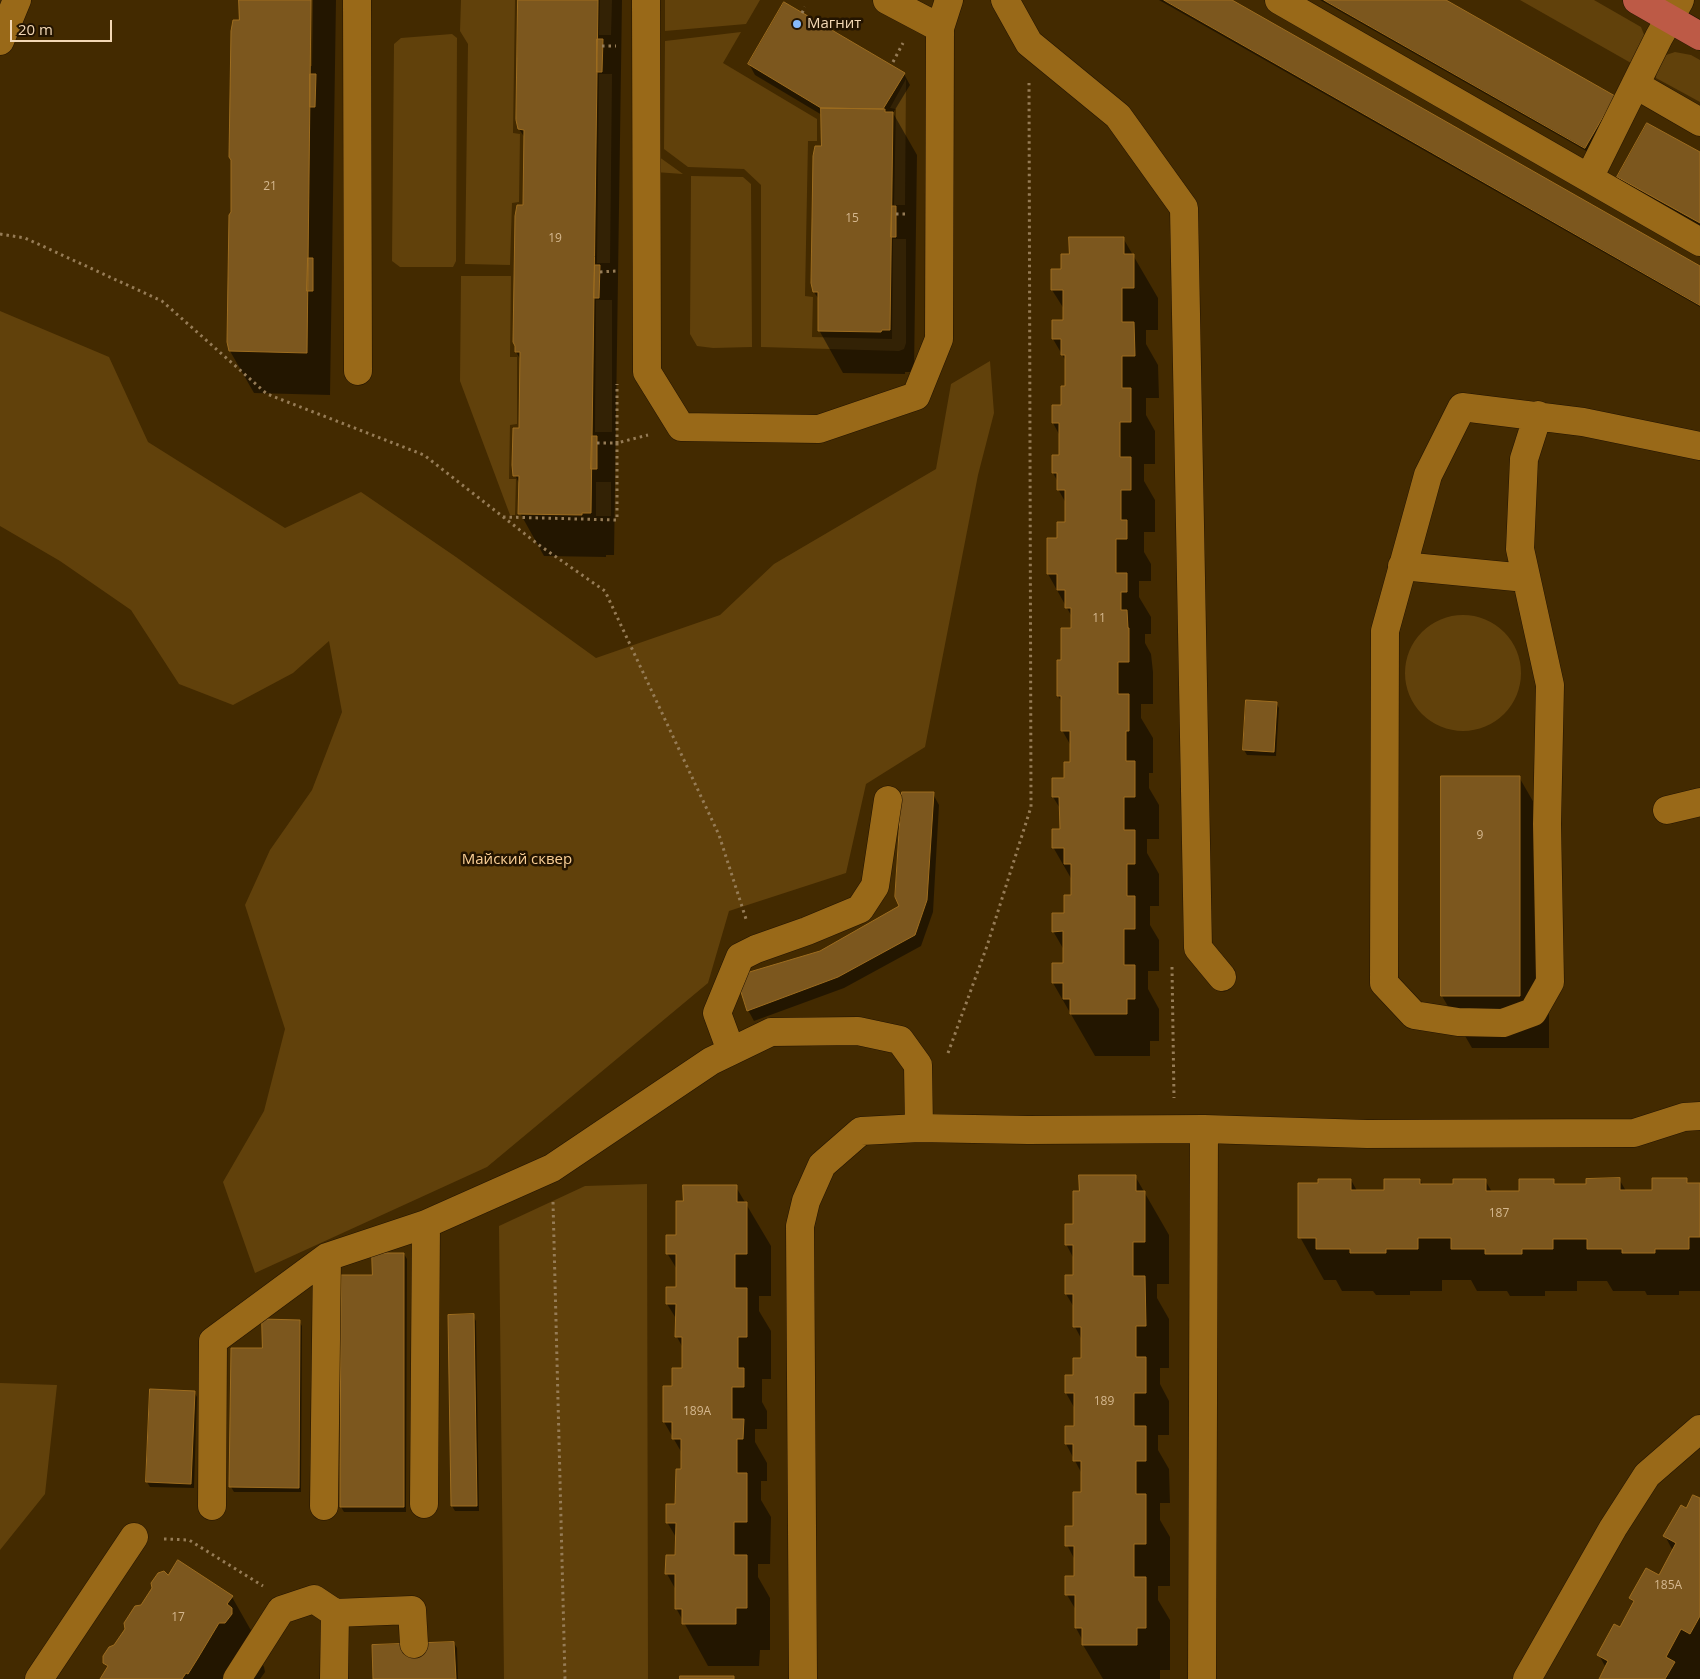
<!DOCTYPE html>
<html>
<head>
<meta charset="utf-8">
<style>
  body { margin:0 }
  #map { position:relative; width:1700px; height:1679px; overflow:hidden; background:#432a00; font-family:"Open Sans",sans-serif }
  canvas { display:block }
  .scale { position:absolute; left:10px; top:20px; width:102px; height:22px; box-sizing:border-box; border:2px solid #f3d8b5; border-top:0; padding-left:6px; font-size:15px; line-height:18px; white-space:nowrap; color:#f3d8b5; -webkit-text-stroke:4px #231400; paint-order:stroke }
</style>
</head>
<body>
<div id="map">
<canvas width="1700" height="1679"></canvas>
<div class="scale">20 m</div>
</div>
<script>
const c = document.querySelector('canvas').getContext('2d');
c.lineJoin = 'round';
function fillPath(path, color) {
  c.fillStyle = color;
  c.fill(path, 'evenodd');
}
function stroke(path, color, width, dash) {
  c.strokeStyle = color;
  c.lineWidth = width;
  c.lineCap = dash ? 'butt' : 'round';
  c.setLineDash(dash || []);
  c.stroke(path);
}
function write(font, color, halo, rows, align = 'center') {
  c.font = font + ' "Open Sans",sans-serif';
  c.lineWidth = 5;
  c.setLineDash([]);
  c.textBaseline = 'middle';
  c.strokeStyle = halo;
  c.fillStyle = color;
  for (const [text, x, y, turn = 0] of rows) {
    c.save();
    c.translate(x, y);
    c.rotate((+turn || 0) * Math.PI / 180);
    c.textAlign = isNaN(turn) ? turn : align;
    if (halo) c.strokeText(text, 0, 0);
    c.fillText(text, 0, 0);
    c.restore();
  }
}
fillPath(new Path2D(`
  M461,0H515L513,133L520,134L519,202L512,203L510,265L465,264L468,44L460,31Z
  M600,0H612L611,35H599Z
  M665,0H760L746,24L665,31Z
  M1520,0H1594L1641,27L1645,37L1631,63Z
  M741,32L723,63L817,119V141H808L805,296L813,297L812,337L892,339L893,239H906V343L904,349L899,351L761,347V185L744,169L688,167L664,149L665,41Z
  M452,34L457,38L456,261L453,267H400L392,261L394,44L401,38Z
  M1675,52L1691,55L1700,60V102L1656,78L1657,64L1666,55Z
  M599,74H612L610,263H597Z
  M906,79L905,205H894L896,109L890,108Z
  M655,154L683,174L655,172Z
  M691,176L743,177L751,184L752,347L713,348L697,346L690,334Z
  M461,276H511L510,357H517V424L510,425L509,479H516L515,515H510L460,381Z
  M596,300H612V432H595Z
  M0,311L109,357L148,442L285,528L361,492L456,557L596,658L720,615L774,564L936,469L951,384L990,361L994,413L978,475L925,747L866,784L846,873L729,911L708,983L487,1167L255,1273L223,1182L264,1111L285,1029L245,905L270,850L312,790L342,712L329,641L293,673L233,705L179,684L131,610L60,561L0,526Z
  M596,482H611V516H596Z
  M1405 673a58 58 0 1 1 116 0a58 58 0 1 1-116 0Z
  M647,1184L648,1679H504L499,1226L585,1186Z
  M0,1383L57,1385L45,1494L0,1550Z`), '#61410b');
fillPath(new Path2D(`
  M241,0H311L310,66H312L313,0H336L330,395L254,393L230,351L232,212Z
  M519,0H622L614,555H606V557L544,556L520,513V485L515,475L521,430L522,362L516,352V345L524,207L525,138L519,129Z
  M1159,0H1230L1700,267V307Z
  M1320,0H1443L1614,97L1588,152Z
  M749,64L904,74L910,85L893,113L917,155L914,372H905V374L843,373L819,330L820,301L814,292L822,115L755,75Z
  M1700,154V226L1621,182L1618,177Z
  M1123,238L1158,298V330H1146V344L1158,365L1159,398H1146V415L1155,431V464H1144V481L1155,500V532H1144V552L1151,564V581H1139V597L1151,617V634H1145V643L1151,654L1153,672V704H1141V718L1153,738V773H1149V788L1159,805V839H1147V853L1159,874V906H1150V925L1159,940V971H1148V989L1159,1009V1041H1150V1056H1095L1053,983L1064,965V950L1053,931L1065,915L1072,897V880L1053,847L1061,831V810L1053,797L1065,779L1072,763L1071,746L1062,730V702L1058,696L1062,661L1072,629V617L1048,574V539H1058L1067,523V505L1058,489V482L1053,473L1060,456V436L1053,423V406H1062L1067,388V363L1053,339L1064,321V309L1052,290L1070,255Z
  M1276,703L1279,708L1276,756L1247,755L1244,750Z
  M1442,777H1519L1549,829V1048H1472L1442,996Z
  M933,794L939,805L933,912L921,946L844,988L754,1021L748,1010L900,906Z
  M1135,1176L1169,1235V1284H1157V1298L1169,1319V1368H1160V1384L1169,1401V1435H1158V1450L1169,1469L1170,1503H1160V1520L1170,1537V1586H1158V1600L1170,1620V1670H1160V1679H1103L1083,1645V1641L1076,1628V1610L1067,1595L1075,1577V1560L1067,1545L1075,1527L1082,1493V1474L1066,1444L1075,1427V1409L1066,1393L1082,1359V1340L1075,1327V1309L1066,1294L1074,1276V1259L1066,1244L1074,1225L1080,1192Z
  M1619,1179L1626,1191H1653L1686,1179L1689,1184H1700V1291H1679V1295H1647L1645,1291H1613L1607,1281H1577V1291H1545V1296H1510L1507,1291H1477L1471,1280H1442V1291H1410V1295H1376L1373,1291H1342L1336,1280H1324L1300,1237L1319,1184L1351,1180L1357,1191H1385L1420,1180L1423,1185H1454L1485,1180L1492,1192H1520L1553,1180L1556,1185H1587Z
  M736,1187L771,1246V1296H759V1311L771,1331V1379H762V1402L767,1411V1429H755V1442L767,1463V1481H761V1500L771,1517L770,1564H758V1577L770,1598V1650H760L759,1666H708L676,1608V1590L667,1574L677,1556V1539L667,1522L677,1505L683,1471V1455L664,1422L673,1387L683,1369V1348L677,1337V1320L667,1304L678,1288V1271L667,1253L677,1237L684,1203Z
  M404,1254L407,1259L406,1512H344L341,1507L342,1276H373Z
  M449,1316H473L476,1321L479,1511H455L452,1506Z
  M299,1321L302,1326L301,1492H234L231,1487L263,1349Z
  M194,1392L197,1397L194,1488L150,1487L147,1482Z
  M1700,1500V1679H1600L1606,1668L1599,1655L1620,1629L1634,1604L1631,1598L1659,1576L1673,1551L1665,1536L1687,1510Z
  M169,1576L232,1597L265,1655L261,1661L264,1667L265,1672L260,1679H101L108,1668L104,1662L142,1606Z
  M454,1643L457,1648L458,1679H374Z`), '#0007');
const building = new Path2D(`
  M239,0H311L307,353L229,351L227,342L229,215L231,212V160L229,157L231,31L233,20H239Z
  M518,0H598L591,513H582V515L518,514L519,476H513L512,465L513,428H519L520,352H515V346L513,342L515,216L517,205H523L524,130L518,129L516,120Z
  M1164,0H1232L1700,266V305Z
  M1324,0H1446L1615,96L1585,148Z
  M784,2L905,73L883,109L821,108L748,64Z
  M597,39H603L602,72H597Z
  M310,74H316L315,107H310Z
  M821,108L885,109V112H893L890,330H882L881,332L818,331V292H813L811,283L813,156L815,146H821Z
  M1647,123L1700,152V223L1617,177Z
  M892,206H896V237H891Z
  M1069,237H1124V254H1134V288H1122V322H1134L1135,356H1122V388H1131V422H1120V457H1131V490H1121V520H1127V539H1116V573H1127V592H1121V610H1127L1128,628H1129V662H1118V694H1129V731H1126V761H1135V797H1124V830H1135V864H1127V896H1135V929H1124V965H1135V999H1127V1014H1070V999H1063V983H1052V963H1063V931L1052,932V913H1064V895H1071V864H1064V848H1052V829H1060L1059,797H1052V778H1064V762H1070V731H1061V696H1057V660H1061V628H1071V608H1065V590H1057V574H1047V538H1057V522H1065V490H1057V473H1052V455H1059V423H1052V405H1061V386H1065V355H1061V339H1052V320H1063V290H1051V269H1061V254H1069Z
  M308,258H313V291H307Z
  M595,265H600L599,298H594Z
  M592,436H597V469H591Z
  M1246,700L1277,702L1274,752L1243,750Z
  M1441,776H1520V996H1441Z
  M902,792H934L927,900L915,935L838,977L747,1011L736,976L820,951L899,906L895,897Z
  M1079,1175H1136V1191H1145V1242H1133V1276H1145L1146,1326H1136V1357H1146V1393H1134V1426H1146V1461H1136V1494H1146V1544H1134V1577H1146V1628H1137V1645H1082V1628H1075V1595H1065V1576H1074V1546H1065V1526H1073V1492H1081V1461H1073V1444H1065V1426H1074V1393H1065V1375H1073V1358H1081V1327H1073V1294H1065V1275H1073V1245H1065V1224H1073V1191H1079Z
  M1620,1178V1190H1652V1178H1687V1183H1700V1237H1689V1249H1655V1253H1622V1249H1587V1239H1553V1249H1522V1254H1485V1249H1451V1238H1418V1249H1386V1253H1350V1249H1316V1238H1298V1183H1318V1179H1351V1190H1384V1179H1420V1184H1453V1179H1486V1191H1519V1179H1554V1184H1586V1179Z
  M683,1185H737V1202H747V1254H735V1288H747V1337H738V1368H744V1387H732V1419H744L743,1439H737V1473H747V1522H734V1555H747V1608H736V1624H682V1609H675V1574H665L666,1555H675L676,1523H666V1504H675L676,1469H681V1439H672V1422H663V1386H672V1368H682V1337H675L676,1304H666V1287H676V1254H666V1235H676V1201H683Z
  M372,1253H404V1507H340L341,1275H372Z
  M474,1314L477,1506H451L448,1315Z
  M262,1319L300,1320L299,1488L229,1487L231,1348H262Z
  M150,1389L195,1391L191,1484L146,1482Z
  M1693,1495L1700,1498V1616L1690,1634L1681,1629L1666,1657L1675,1662L1665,1679H1599L1608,1661L1597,1655L1614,1624L1620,1627L1634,1601L1629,1598L1646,1568L1659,1575L1676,1543L1663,1536L1681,1505L1686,1508Z
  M178,1560L233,1596L227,1604L232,1608V1614L225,1623H219L198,1658L188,1674L186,1673L182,1679H100L108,1666L103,1663V1656L109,1647L114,1645L125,1629L124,1623L135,1606L141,1605L152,1588L151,1583L158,1573L164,1571L168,1575Z
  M454,1642L456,1679H373L372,1645Z
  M680,1676H734V1679H680Z`);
fillPath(building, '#7c571e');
stroke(building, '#9e6d1f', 1);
const minor = new Path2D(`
  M357,0L358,371
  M646,0L647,372L681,427L819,429L916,396L939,339L940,28L949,0
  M887,0L940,28
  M1005,0L1029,43L1118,116L1184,208L1198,948L1222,977
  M1279,0L1700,242
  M0,41L17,0
  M1636,85L1700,122
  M1589,178L1659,37L1680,0
  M1538,415L1524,459L1520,549L1550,685L1547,824L1550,982L1533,1012L1503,1023L1458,1022L1414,1015L1384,983L1385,631L1428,475L1462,407L1583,422L1700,446
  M1402,566L1526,578
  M1667,810L1700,802
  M731,1051L717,1013L740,957L756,949L807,931L860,909L875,886L888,800
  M424,1504L426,1224
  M212,1506L213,1341L327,1257L426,1224L552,1168L711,1061L771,1032L858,1031L900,1040L918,1065L919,1128
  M324,1506L327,1257
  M39,1679L134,1537
  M237,1679L281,1610L314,1599L335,1613
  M334,1679L335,1613L412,1610L414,1644
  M803,1679L800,1226L806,1201L822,1165L861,1131L919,1128L1028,1130L1204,1129L1367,1134L1634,1133L1684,1117L1700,1116
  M1202,1679L1204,1129
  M1527,1679L1613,1528L1647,1475L1700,1429`);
const major = new Path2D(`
  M1637,0L1700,36`);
stroke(minor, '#231400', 29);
stroke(major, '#231400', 29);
stroke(new Path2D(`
  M802,13L805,7
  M602,46H616
  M893,62L903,43
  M896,214H908
  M0,234L25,238L162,301L267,394L424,455L539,545L605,591L719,835L746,919
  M600,272L616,271
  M597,443H617V384
  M503,517L617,520V443L648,435
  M1172,967L1174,1098
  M948,1053L987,946L1031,807L1029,83
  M553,1202L565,1679
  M164,1539L189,1540L263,1586`), '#967c56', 3, [2.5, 4]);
stroke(minor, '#996918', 28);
stroke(major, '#bd5a46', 28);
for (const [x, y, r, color] of [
  [797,24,5,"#87bbfb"]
]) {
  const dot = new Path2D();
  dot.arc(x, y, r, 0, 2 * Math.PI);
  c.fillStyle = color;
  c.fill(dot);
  stroke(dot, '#231400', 2);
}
write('12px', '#d5b88f', null, [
  ["21",270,187],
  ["15",852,219],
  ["19",555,239],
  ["11",1099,619],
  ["9",1480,836],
  ["187",1499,1214],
  ["189",1104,1402],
  ["189А",697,1412],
  ["185А",1668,1586],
  ["17",178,1618]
]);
write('15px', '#f3d8b5', '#231400', [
  ["Магнит",807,24]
], 'left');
write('15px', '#fbcf95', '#231400', [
  ["Майский сквер",517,860]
]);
</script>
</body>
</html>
